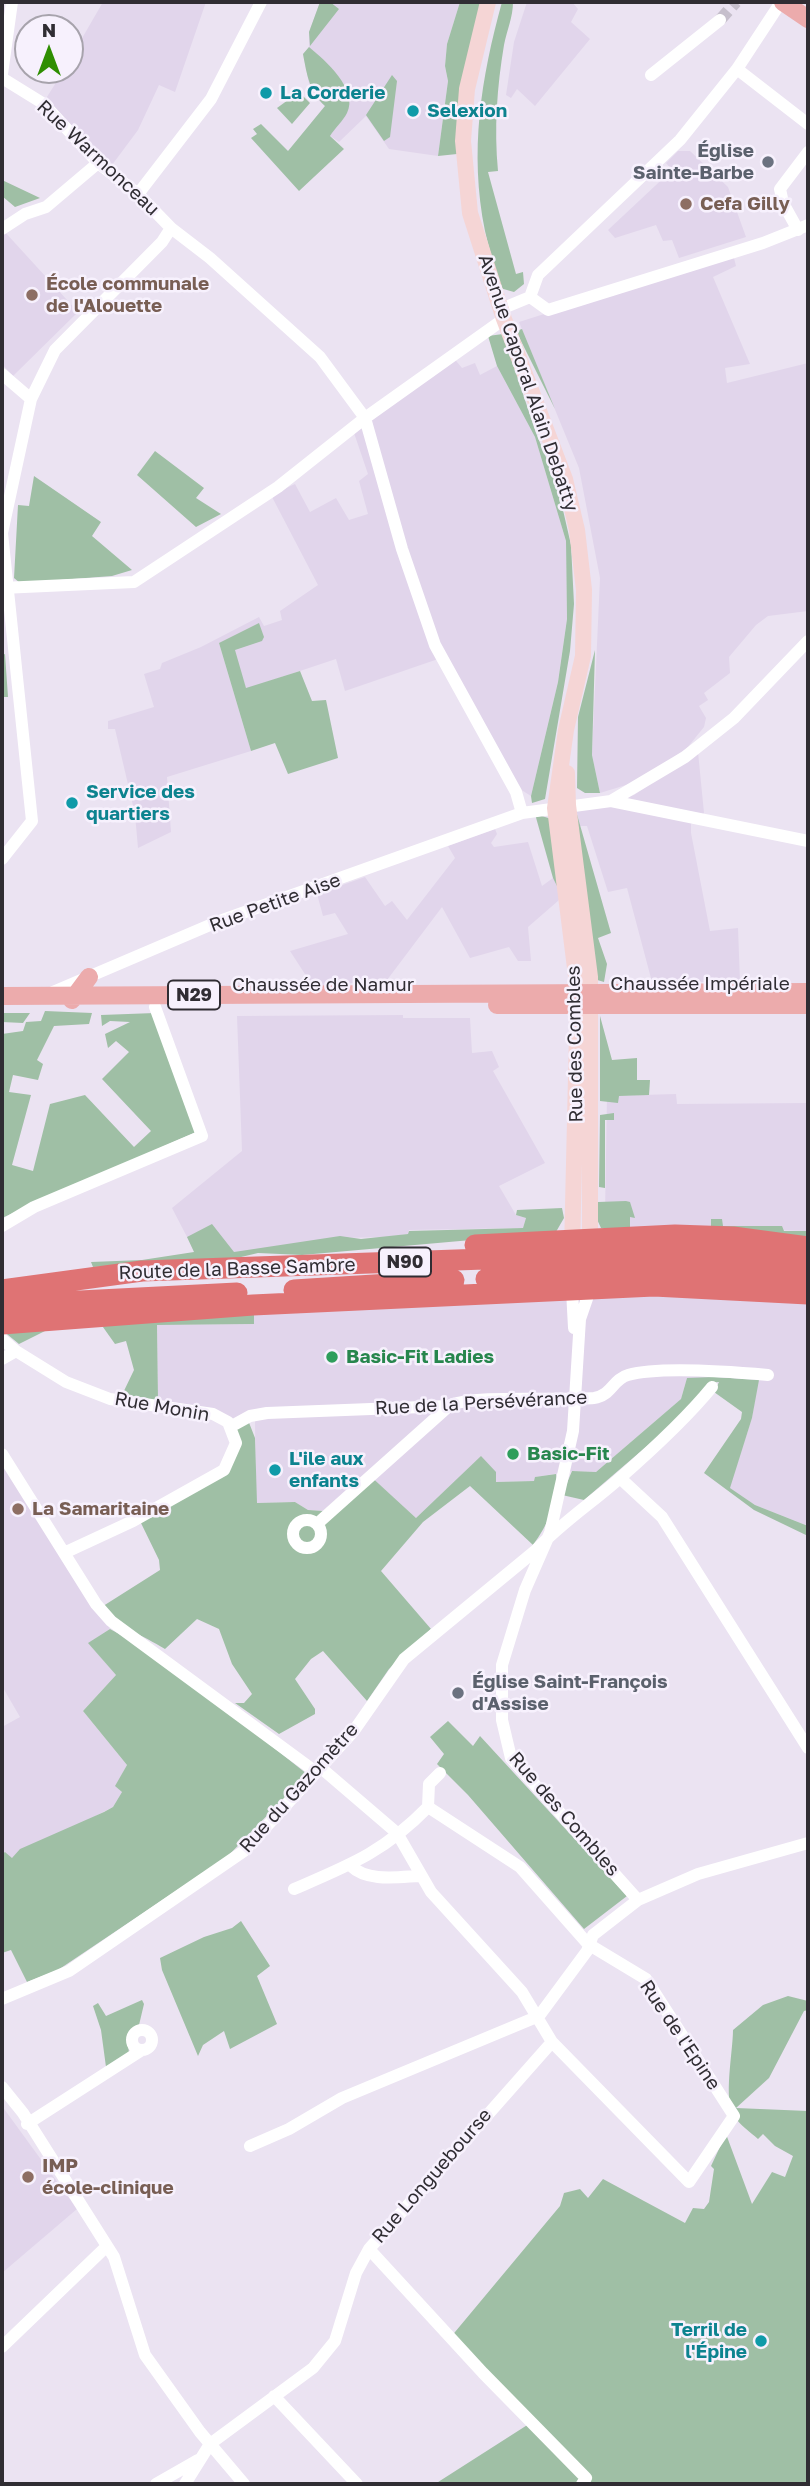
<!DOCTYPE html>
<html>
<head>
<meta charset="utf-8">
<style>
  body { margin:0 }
  #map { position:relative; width:810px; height:2486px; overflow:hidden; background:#ebe3f2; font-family:"Golos Text",sans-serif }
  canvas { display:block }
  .frame { position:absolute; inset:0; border:4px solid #302d33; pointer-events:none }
  .north { position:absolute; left:14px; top:14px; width:70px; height:70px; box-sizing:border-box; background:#f7f1fd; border:2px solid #a7a3ac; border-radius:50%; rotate:0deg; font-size:19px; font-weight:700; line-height:28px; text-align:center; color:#302d33 }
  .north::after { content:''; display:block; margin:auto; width:24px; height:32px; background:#2f8e02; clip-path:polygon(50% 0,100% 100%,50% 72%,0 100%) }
</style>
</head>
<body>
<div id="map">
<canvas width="810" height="2486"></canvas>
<div class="frame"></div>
<div class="north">N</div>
</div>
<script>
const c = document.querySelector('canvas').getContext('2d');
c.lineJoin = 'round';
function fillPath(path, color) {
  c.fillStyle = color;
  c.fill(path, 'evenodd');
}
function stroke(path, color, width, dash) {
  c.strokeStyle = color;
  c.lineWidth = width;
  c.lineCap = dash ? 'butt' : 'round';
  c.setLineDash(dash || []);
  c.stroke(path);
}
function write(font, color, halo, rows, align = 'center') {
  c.font = font + ' "Golos Text",sans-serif';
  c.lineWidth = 5;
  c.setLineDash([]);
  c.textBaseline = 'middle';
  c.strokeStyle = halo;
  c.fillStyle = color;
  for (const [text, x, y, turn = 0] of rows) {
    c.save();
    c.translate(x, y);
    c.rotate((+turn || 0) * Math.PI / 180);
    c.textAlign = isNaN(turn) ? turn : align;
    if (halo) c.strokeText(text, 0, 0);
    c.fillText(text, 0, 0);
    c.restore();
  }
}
fillPath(new Path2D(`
  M103,2H206L175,92L159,85L138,130L112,165L45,100L64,70H70V59Z
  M320,2H460L447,44L445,66L448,81L438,156L389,149L366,116L339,142L311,123L325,106L315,97L310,88L303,54L309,47V32Z
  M527,2H572L578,9L571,22L590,39L535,106L517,89L511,98L506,95L514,42Z
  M678,151H690L728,187L746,237L679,258L672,240L663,241L656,225L615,238L608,230L672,170L666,163Z
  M4,231L78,312L13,376L2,364V233Z
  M733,254L736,266L713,277L750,364L725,368L727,383L808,363V611L768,616L756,625L729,657L730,673L704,693L708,700L699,706L706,718L704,727L687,748L639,781L600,793L592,755L600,578L579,468L519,322Z
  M452,356L462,368L475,363L480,375L497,366L535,437L566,541L567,619L558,682L531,796L512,784L441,658L345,691L336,659L246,689L234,650L219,643L251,751L167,777L171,832L138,848L135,814L115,729H108V721L154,707L144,674L160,669L162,663L201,647L259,617L264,626L282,620L280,611L318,585L271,495L295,484L310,512L336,498L349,520L368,514L359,481L368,474L354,433Z
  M698,752L704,813L691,824V833L710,931L738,928L740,982H652L627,888L608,892L587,826H580L576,811L634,795Z
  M495,829L497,834L491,843L494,847L528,842L542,886L553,878L566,894L528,927L531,961H518L509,947L470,958L442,907L384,984L352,983L314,988L290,951L348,934L335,913L323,916L317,894L365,877L385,906L392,901L407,920L455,858L448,846Z
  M403,1015V1018H470L472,1053L492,1051L499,1067L493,1071L545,1163L499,1186L516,1215L526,1218L523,1228L409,1230L408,1234L387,1237L339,1238L198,1258L172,1208L242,1151L237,1016Z
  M676,1094L677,1104L808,1103V1231L711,1228L630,1231L605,1214L607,1096Z
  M638,1294L808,1301V1526L755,1505L729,1488L752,1418L758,1380L687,1378L681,1399L596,1472L572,1471L536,1477L534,1481L496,1482L481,1457L416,1518L367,1474L323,1511L308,1510L295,1502L256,1503L255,1421L221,1419L140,1403L158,1398L157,1325L254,1324V1310Z
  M2,1458L110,1629L89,1643L116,1675L83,1711L127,1765L116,1786L122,1792L113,1807L11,1859L5,1852L2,1854V1727L20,1717L2,1686Z
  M2,2106L77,2209L2,2273Z`), '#e1d5eb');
fillPath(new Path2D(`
  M320,2H330L339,9L310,46L309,32Z
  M460,2H483L457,154L438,156L448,81L445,66L447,44Z
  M502,2H513C513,17 507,30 504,45C497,87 494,128 498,171L488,172L516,274L523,272L524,284L514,292L500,288C496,269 489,250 485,231C469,152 481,78 502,2Z
  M309,47C325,60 359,90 347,113C343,121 335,128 330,136L344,149L299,191L251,138L257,134L253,129L261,124L288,151L325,106C309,91 307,75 303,54Z
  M392,75L397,81L390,137L384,141L366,115Z
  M299,92L310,103L292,124L277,108Z
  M2,180L40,198L15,207L2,196Z
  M522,329L555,409L516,331Z
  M503,334L536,433L557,484L571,545L574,604L570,651L545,799L532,803L531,796L558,682L567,619L566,541L535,437L497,366L488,336Z
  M155,451L204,488L196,498L221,514L196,527L137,475Z
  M34,476L101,522L92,536L132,570L112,576L20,583L14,578L18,505L29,506Z
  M259,623L264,637L262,641L235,650L246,688L300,671L312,701L326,700L338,758L288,774L275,743L251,751L219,643Z
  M595,650L592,755L600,793H585L577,788L578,717Z
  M5,654L8,697H2V655Z
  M576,811L611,933L598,938L607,964L604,982L594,979Z
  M535,814L555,820L558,888L553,878Z
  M45,1011L92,1013L89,1024L54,1026L37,1060L43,1064L38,1080L13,1075L9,1092L31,1095L12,1165L33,1171L50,1104L85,1095L134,1147L151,1131L102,1079L129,1052L116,1041L108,1048L105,1034L130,1022L110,1021L102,1026L101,1015L155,1013L196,1132L2,1218V1034L23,1031L26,1022L41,1021Z
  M2,1013H30L23,1023L2,1022Z
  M600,1016L612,1060L637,1058V1080H650L649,1095L619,1096L618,1103L600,1101Z
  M614,1113V1120H605V1188L599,1187L600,1115Z
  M626,1201L630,1202L635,1218L630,1217V1231L601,1228L595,1215L598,1202Z
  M562,1208L564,1218L553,1237L494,1238L302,1255L258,1253L220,1262L93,1267L91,1262L142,1260L194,1252L187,1237L212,1224L234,1252L340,1236L361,1239L408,1234L409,1231L523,1228L526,1218L516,1215L517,1210Z
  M711,1219H722L723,1226H782L784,1231H808V1242L711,1228Z
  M254,1310V1324L157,1325L158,1399L140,1403L122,1395L134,1370L126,1341L115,1344L98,1320Z
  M53,1327L19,1344L2,1330Z
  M714,1377L759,1380L752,1418L730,1488L755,1505L808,1526V1536L754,1510L704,1473L741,1419L742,1412L714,1392L719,1382L708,1383L689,1410L584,1500L562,1495L572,1471L596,1472L681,1399L687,1378Z
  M248,1420L255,1438L257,1503L295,1502L308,1510L323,1511L367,1473L416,1518L481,1456L496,1472V1482L534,1481L535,1477L556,1474C560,1499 547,1526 533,1545L470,1486L423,1522L381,1571L431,1629L389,1669L367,1701L323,1651L311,1659L295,1679L315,1709V1714L279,1734L235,1703H244L252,1694L232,1664L219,1629L197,1619L165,1649C143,1635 117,1627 100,1608L160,1570L159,1560L140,1521L224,1470L237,1429Z
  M110,1629L154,1653L307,1774L228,1856L58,1970L27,1982L11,1950L2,1953V1854L5,1852L12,1858L20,1849L104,1812L113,1807L122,1792L115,1786L127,1765L83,1711L116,1675L88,1643Z
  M448,1721L473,1746L480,1736L627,1896L584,1929L468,1795L437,1764L444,1754L430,1737Z
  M241,1921L270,1966L257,1976L277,2024L230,2049L224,2031L203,2045L198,2056L162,1970L160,1958L204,1937L232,1928Z
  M788,1996L808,2001V2010L804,2011L769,2078L736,2108L808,2111V2484H593L587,2478L582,2484H435L532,2422L450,2338L560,2206L564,2193L580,2189L588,2198L603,2179L685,2223L693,2208L704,2209L709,2202L714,2169L711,2166L726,2134L752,2204L772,2172L785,2177L793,2156L775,2146L763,2134L758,2139C750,2132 740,2125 734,2116C723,2100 733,2052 733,2030L763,2005Z
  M142,2000L144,2004L139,2025L127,2035L129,2053L106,2067L101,2030L93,2006L98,2003L106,2016Z`), '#9fbfa5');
stroke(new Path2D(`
  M720,20L736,2`), '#c6bfcc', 12, [12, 6]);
stroke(new Path2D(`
  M737,69L808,124
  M2,74L12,2
  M651,75L720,20
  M2,78L44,104L98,163L138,194L171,228L210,258L320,357L365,418L402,549L435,645L516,792L522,813
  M138,194L211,99L261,2
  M2,229L25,214L46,207L98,163
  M798,230L783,203L780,189L808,152
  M530,297L548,310L763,243L808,225
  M501,309L530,297L538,275L680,140L737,69L781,2
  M2,374L31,399
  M2,588L134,582L278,487L365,418L504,319
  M611,801L685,757L734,718L808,641
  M2,859L32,821L2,533L31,399L55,350L162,242L171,228
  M53,992L217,922L522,813L611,801L808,841
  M2,1226L34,1207L202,1136L155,1007
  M572,1290L574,1328
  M590,1290L580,1319L573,1431L550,1533L525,1590L502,1665V1720L511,1758L638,1900
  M2,1339L16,1351
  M2,1359L16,1351L66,1382L110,1399L213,1414L228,1422L236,1443L224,1470L133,1521L64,1553
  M230,1427L250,1416L267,1413L449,1406C470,1394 562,1401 594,1398C611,1396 613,1379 628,1375C660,1366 734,1372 768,1375
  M2,1454L96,1604L111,1621L316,1772
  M620,1478L662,1517L808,1748
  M293 1534a14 14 0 1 1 28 0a14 14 0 1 1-28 0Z
  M317,1524L449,1406
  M320,1767L397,1833L431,1892L522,1992L552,2042L689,2182L734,2116L646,1979L588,1944L520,1867L428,1807
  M351,1866C367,1882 398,1877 419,1876
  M294,1889C350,1865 384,1852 428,1807L429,1784L440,1773
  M2,1999L69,1971L244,1851L353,1732L404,1659L535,1551C561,1523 592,1503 620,1478C652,1450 685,1420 712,1387
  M539,2016L587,1951L593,1935L638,1900L698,1874L808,1843
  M132 2040a10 10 0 1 1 20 0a10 10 0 1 1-20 0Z
  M2,2087L23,2113L114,2257L145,2355L200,2432L244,2484
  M27,2124L142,2050
  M250,2146L289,2129L342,2098L539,2016
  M369,2249L483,2373L586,2478L582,2484
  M2,2347L107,2246
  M274,2396L357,2484
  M156,2484L198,2460
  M185,2484L210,2444L313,2368L335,2341L356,2273L369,2249L552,2042`), '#fff', 12);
stroke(new Path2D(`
  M488,2L467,89L463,141L470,213L504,319L565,479L577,530L584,590L583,656L566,730L555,808L578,992L572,1249
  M567,773L568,805L590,977V1249`), '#f5d5d5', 16);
stroke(new Path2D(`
  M783,2L808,19
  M2,996L808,992
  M72,1000L89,977
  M497,1005H808`), '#ecabac', 18);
stroke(new Path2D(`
  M475,1245L675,1235L733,1237L808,1247
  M486,1279L722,1270L808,1279
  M2,1290L142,1271L656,1253L734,1254L808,1263
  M294,1290L454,1280
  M2,1305L237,1293
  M2,1324L253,1305L654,1286L808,1294`), '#df7374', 21);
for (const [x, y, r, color] of [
  [266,93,7,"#0f9aa8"],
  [413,111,7,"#0f9aa8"],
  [768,162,7,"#6b7280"],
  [686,204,7,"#8d6e63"],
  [32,295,7,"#8d6e63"],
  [72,803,7,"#0f9aa8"],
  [332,1357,7,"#2e9e5b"],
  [513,1454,7,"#2e9e5b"],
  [275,1470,7,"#0f9aa8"],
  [18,1509,7,"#8d6e63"],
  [458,1693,7,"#6b7280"],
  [28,2177,7,"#8d6e63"],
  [761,2341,7,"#0f9aa8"]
]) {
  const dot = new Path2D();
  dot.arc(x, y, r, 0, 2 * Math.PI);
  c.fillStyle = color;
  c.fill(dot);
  stroke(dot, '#f7f1fd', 2.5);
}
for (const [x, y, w] of [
  [194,995,52],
  [405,1262,52]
]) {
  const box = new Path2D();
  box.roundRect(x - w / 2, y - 14.5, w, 29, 5);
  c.fillStyle = '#f7f1fd';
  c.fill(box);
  stroke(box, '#302d33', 2);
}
write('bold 18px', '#302d33', null, [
  ["N29",194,995],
  ["N90",405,1262]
]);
write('bold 19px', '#0d838f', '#f7f1fd', [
  ["La Corderie",280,93],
  ["Selexion",427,111],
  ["Service des",86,792],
  ["quartiers",86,814],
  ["L'ile aux",289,1459],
  ["enfants",289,1481],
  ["Terril de",747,2330,"right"],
  ["l'Épine",747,2352,"right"]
], 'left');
write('bold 19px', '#5b616d', '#f7f1fd', [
  ["Église",754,151],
  ["Sainte-Barbe",754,173],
  ["Église Saint-François",472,1682,"left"],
  ["d'Assise",472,1704,"left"]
], 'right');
write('19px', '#302d33', '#f7f1fd', [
  ["Rue Warmonceau",98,158,43],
  ["Avenue Caporal Alain Debatty",528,383,71],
  ["Rue Petite Aise",275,903,-20],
  ["Chaussée Impériale",700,984],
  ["Chaussée de Namur",323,985],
  ["Rue des Combles",575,1044,-91],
  ["Route de la Basse Sambre",237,1269,-2],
  ["Rue de la Persévérance",481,1403,-3],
  ["Rue Monin",162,1407,10],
  ["Rue du Gazomètre",299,1788,-48],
  ["Rue des Combles",564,1814,49],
  ["Rue de l'Epine",680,2035,56],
  ["Rue Longuebourse",432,2176,-49]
]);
write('bold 19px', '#785e54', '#f7f1fd', [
  ["Cefa Gilly",700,204],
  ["École communale",46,284],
  ["de l'Alouette",46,306],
  ["La Samaritaine",32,1509],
  ["IMP",42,2166],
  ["école-clinique",42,2188]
], 'left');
write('bold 19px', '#27864d', '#f7f1fd', [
  ["Basic-Fit Ladies",346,1357],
  ["Basic-Fit",527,1454]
], 'left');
</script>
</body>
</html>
